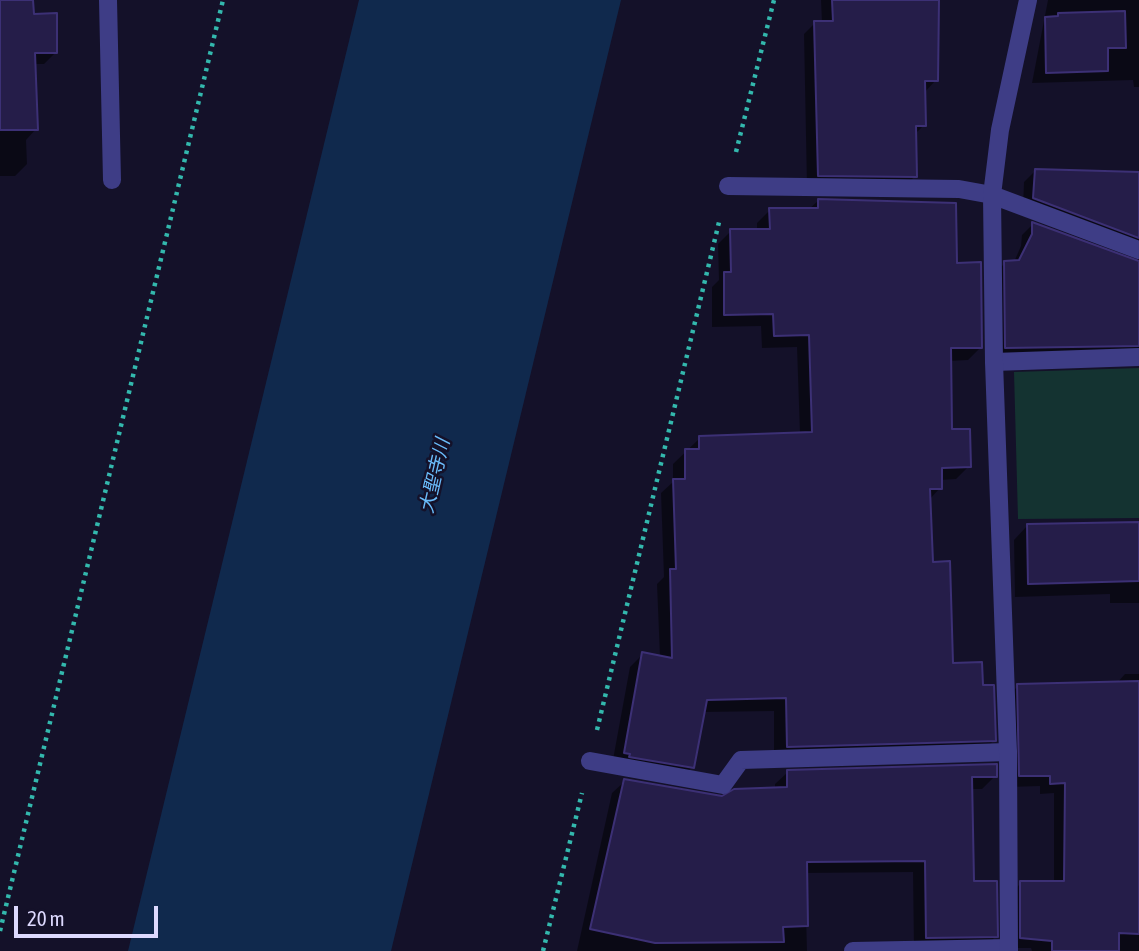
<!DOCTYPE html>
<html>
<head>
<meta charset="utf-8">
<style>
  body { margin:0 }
  #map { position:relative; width:1139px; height:951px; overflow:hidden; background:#141129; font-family:"Asap Condensed",sans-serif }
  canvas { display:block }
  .scale { position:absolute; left:14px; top:906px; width:144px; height:32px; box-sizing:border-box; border:4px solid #ddd9fe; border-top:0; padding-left:9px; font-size:21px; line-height:24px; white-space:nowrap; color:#ddd9fe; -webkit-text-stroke:5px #141129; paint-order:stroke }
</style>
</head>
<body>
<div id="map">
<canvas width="1139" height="951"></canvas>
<div class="scale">20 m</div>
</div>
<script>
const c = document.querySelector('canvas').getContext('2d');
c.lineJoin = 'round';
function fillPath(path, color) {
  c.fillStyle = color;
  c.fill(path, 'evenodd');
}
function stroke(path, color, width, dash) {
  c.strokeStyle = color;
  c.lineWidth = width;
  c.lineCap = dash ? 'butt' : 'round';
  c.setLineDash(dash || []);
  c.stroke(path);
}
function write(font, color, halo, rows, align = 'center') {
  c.font = font + ' "Asap Condensed","Noto Sans JP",sans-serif';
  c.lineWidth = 5;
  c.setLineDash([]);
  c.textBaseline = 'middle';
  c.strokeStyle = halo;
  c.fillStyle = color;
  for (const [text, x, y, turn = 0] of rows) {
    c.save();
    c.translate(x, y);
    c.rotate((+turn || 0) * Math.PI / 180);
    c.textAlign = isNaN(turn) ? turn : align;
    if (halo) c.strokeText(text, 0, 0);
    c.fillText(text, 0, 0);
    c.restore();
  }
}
fillPath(new Path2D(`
  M1139,368V518L1018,519L1014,372Z`), '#143331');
fillPath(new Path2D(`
  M359,0H621L391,951H128Z`), '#10294d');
fillPath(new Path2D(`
  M821,0H937L936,80L924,93V125L914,135L915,176L903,188L807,187L804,34L815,23H822Z
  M1048,0H1139V87H1134L1133,80L1032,83Z
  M0,17L56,52L44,64H34L36,129L26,140L27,164L15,176H0Z
  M1035,171L1139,174V262L1138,254L1023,209L1024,182Z
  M819,200L955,265L981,347L968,360L949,361L950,431L969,466L956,479L940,480V488L929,500L931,563L951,665L981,687L994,740L982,753L774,759V711L703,712L692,767L679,780L612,765L630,667L643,654L660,657L657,584L664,577L661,493L673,482V464L700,438L800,434L797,347L762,348L761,326L712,327V287L719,280L718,244L731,231L757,230V223L770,210L809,209Z
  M1033,224L1139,262V359L995,358L994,274L1005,263L1014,262L1021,246L1022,235Z
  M1139,524V603H1110V594L1015,597L1014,540L1027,526Z
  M1125,674H1139V951H1032L1031,948H1010V894L1021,883H1054V793L1040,794V786L1009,787L1007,697L1018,686L1116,684Z
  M788,772L995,776L982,789H971L972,883L996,936L983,949L914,950L913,872L805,873L807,951H577L612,793L625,781L722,798L775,789V784Z`), '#0007');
const building = new Path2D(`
  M0,0H33L34,14L57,13V53H35L38,130H0Z
  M832,0H939L938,81H925L926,126H916L917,177L818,176L814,21H833Z
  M1125,11L1126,48H1108V71L1046,73L1045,17L1058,16V13Z
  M1035,169L1139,172V238L1033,198Z
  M818,199L956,203L957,263L981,262L982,348H951L952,429H970L971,467L942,468V489H930L933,562L950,561L953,663L982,662L983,685H994L996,741L787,747L786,698L707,700L694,768L629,757L630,754L624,753L642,652L672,658L670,569H676L673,479H685V449H699V436L812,432L809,335L774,336L773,314L724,315V272H731L730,229H770L769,208H818Z
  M1032,222L1139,261V346L1005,348L1004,261L1019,260L1032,234Z
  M1139,522V581L1028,584L1027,524Z
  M1139,681V934L1119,933V951H1052V941L1020,938V881H1064L1065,783L1050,784V776H1019L1017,684Z
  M997,764V777H972L974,881H997L998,937L926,938L925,861L807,862L808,926L783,927L784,942L655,943L590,929L624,779L722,796L734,789L787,787V770Z`);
fillPath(building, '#251d49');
stroke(building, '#3c3075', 2);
stroke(new Path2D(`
  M736,152L774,0
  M597,730L720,218
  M0,931L223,0
  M543,951L582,793`), '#33b8ad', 4.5, [3.5, 5]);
stroke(new Path2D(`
  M728,186L959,189L992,195
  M994,362L1139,357
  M590,761L723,785L741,760L1008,752
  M853,951L1009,948`), '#3e3d86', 18);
stroke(new Path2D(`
  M108,0L112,180
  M992,195L1139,250
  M1009,951L1008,752L994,362L992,195L1000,130L1028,0`), '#3e3d86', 18);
write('italic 19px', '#6abcfb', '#141129', [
  ["大聖寺川",435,476,-77]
]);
</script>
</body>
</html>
